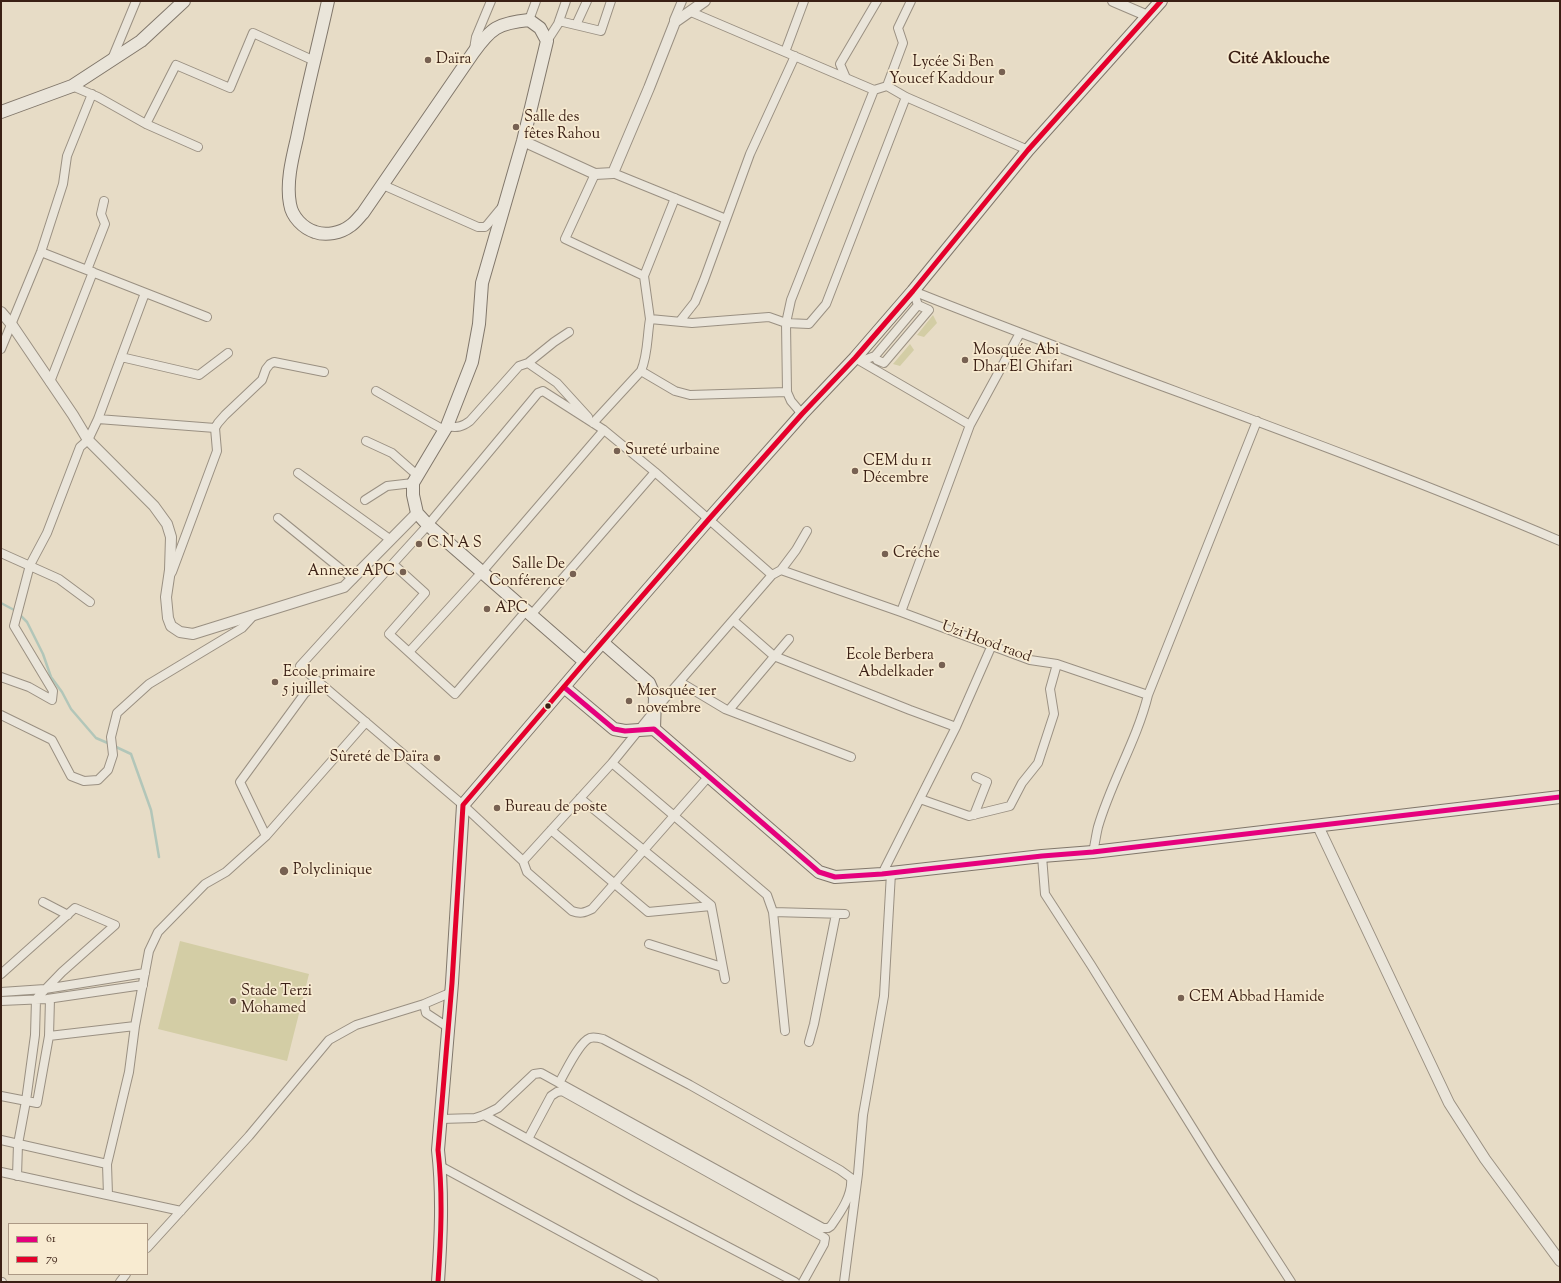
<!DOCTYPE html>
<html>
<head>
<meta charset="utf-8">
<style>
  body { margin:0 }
  #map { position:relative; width:1561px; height:1283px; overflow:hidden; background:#e7dcc6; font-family:"Sorts Mill Goudy",serif }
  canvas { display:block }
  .frame { position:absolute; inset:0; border:2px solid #3a1f14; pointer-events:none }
  .legend { position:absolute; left:8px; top:1223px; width:140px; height:52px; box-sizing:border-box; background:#f8ebd1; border:1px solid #ac9985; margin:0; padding:5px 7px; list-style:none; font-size:12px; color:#3a1f14 }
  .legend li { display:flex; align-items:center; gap:8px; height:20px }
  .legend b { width:20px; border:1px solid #ac9985 }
</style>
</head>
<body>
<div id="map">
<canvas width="1561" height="1283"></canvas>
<div class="frame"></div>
<ul class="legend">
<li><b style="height:5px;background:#e5007d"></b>61</li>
<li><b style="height:5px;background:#e4002b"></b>79</li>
</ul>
</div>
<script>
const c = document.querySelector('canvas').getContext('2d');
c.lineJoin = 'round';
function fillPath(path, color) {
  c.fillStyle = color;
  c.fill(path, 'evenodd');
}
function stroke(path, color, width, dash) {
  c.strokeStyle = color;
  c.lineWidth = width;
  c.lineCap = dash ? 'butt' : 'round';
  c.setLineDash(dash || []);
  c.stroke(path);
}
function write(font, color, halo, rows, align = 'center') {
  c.font = font + ' "Sorts Mill Goudy",serif';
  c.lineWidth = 3.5;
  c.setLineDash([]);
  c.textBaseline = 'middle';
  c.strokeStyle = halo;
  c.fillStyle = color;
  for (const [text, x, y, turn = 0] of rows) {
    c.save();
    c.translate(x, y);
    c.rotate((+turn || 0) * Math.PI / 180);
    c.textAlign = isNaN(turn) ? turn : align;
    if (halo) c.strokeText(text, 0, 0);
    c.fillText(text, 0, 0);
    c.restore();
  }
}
fillPath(new Path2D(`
  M933,315L937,323L924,337L917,335Z
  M910,344L914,350L900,366L893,364Z
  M180,941L309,974L287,1061L158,1029Z`), '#d3cda5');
stroke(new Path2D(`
  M1,603L16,611L27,622L43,654L51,677L62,692L71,709L96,738L110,744
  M114,746L131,754L151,810L159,857`), '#b2c6b9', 2.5);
const minor = new Path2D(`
  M691,12L874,90L887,86L906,97L1028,150
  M529,20L536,1
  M559,21L601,31L611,1
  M675,22L674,20L682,1
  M576,25L587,1
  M547,41L558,24L566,1
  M474,49L476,37L491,1
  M785,52L804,1
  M112,59L136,1
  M846,78L840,64L877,1
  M72,86L98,97L146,124L198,147
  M887,86L903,43L898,28L911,1
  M146,124L176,65L230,88L253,33L308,58
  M613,173L726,219
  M595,174L565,239L644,276L650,319L692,323L769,317L786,323L809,324L826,304L906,97
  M383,185L478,227H485L488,224L502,207
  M41,252L207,317
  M87,270L105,224L101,214L104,201
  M644,276L675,198
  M913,291C1128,377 1347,450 1560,541
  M680,321L695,302L704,280L750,154L795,56
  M1,349L41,252L63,184L67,156L92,94
  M875,356L877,360L884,363L929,310L918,305
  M121,357L199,375L228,353
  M855,358L970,425
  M861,361L875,356L918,305L913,291
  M528,363L554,342L569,332
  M641,371L675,391L690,395L787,392
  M50,382L93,272
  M376,391L444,430
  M802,414L791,401L787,392L786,323L791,300L874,90
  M98,419L215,428
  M593,423L641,371C648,355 647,336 650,319
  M447,426C457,428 462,427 470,421L519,366L528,363L557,383L588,417
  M366,441L392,453L417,475
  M298,473L391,540
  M365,500L387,486L413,483
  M278,518L353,579
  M1,553L59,579L90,602
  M393,564L425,593L389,634L455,694L526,611
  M781,570L796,550L807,531
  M172,572L217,451L215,428L218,423L225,415L262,380L266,369L270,364L274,362L324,372
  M901,612L970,425L1020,333
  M531,615L655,472
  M734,621L774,656L910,710L956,727
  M409,652L482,572L604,430
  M1,677L29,687L52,700L53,691L14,626L30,565L47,533L80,447L88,440L98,419L145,293
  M680,682L725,709L851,757
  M1148,695L1257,421
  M729,710L789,639
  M1,715L52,740L71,776L84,781L98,780L108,770L113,755L111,737L117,713L149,684L242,628L253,616
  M612,763L767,895L773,912L845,914
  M709,776L592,909C584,913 580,914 572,911L527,872L523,861L463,805L300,666L428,525L538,393L543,391L604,430L655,472L772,575L781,570L901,612L1030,660L1057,664L1148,695C1137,740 1111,782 1098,827C1096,835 1095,844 1093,852
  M580,798L711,905L725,979
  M920,799L969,816L1010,806L1022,783L1038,763L1054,714L1050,689L1057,664
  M974,815L987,782L976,777
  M551,830L648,912L711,906
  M266,836L240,782L305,693L319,682
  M1042,856L1045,894L1091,965L1213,1161L1291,1282
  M523,861L612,763L655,710L772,575
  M882,874L956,727L992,645
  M43,902L68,915
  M773,912L785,1031
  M649,944L722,967
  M1,974L75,908L115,925L62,972L36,999L35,1035L26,1101L18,1144L17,1176
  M1,992L45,989L145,973
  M1,1001L47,999L143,985
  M449,1028L426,1013L424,1004L452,992
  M49,1036L135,1026
  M809,1042L814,1024L836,914
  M1,1096L37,1103L49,1036L50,999
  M484,1115L635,1198L795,1282
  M441,1119L475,1118L484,1115L498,1108L534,1074L541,1073L823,1228H828L831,1226C840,1213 853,1195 851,1178L840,1170L690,1085L603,1039C599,1038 594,1037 590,1038C579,1042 565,1073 559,1083
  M528,1139L551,1096L557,1092L562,1091L825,1238L824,1244L803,1282
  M1,1140L107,1164
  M440,1166L654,1282
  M1,1172L181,1211
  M108,1195L107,1164L129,1072L135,1026L149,951L158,932L205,884L226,872L266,836L366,722
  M147,1248L249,1136L329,1040L356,1025L424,1004
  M1,1282H2
  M120,1282L126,1274
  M844,1282L858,1174L863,1115L884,996L891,873`);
const tertiary = new Path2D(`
  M1113,1L1148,16
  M523,141L595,174L613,173L649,88L675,22L705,1
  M1,312L12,325L73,415L88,440L154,506L167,524L171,537L170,570L166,597L168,618L171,626L180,632L193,634L344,587L417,513
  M1318,826L1449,1103L1485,1159L1560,1261`);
const secondary = new Path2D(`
  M328,1C318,47 306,92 297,138C292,159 286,183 290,204C292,217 303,228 315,232C326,236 341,233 350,226C355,223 359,217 363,213L473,53C491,28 498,23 529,20L540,28L547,41L523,141L482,283L479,324L472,362L447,426L413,483V495L417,513L428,525L585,662
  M1,112L72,86L141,41L184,1
  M602,642L649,683L655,697L654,729
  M564,687L614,729L625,731L654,729L819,872L835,877L882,874L1042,856L1093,852L1560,797
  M438,1282C441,1238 443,1194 438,1150L452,983L463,805L585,662L709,519L802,414L855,358L913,291L1028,150L1161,1`);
stroke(minor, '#9a9082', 10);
stroke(tertiary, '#9a9082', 12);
stroke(secondary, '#81776b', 14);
stroke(minor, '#eae5da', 8);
stroke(tertiary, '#eae5da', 10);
stroke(secondary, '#eae5da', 12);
stroke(new Path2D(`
  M564,687L614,729L625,731L654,729L819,872L835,877L882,874L1042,856L1093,852L1560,797`), '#e5007d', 5);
stroke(new Path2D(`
  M438,1282C441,1238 443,1194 438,1150L452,983L463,805L585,662L709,519L802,414L855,358L913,291L1028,150L1161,1`), '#e4002b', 5);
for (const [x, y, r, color] of [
  [428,60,4,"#776152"],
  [1002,72,4,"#776152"],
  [516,127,4,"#776152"],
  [965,360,4,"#776152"],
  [617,451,4,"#776152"],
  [855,471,4,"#776152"],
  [419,544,4,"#776152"],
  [885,554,4,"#776152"],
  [403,572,4,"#776152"],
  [573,574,4,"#776152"],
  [487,609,4,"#776152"],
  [942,665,4,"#776152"],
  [275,682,4,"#776152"],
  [629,701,4,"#776152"],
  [548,706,3.5,"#3a1f14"],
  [437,758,4,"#776152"],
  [497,808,4,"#776152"],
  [284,871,5,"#776152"],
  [1181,998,4,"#776152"],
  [233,1001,4,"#776152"]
]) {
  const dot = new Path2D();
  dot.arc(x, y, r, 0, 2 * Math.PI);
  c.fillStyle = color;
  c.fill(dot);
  stroke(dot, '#f8ebd1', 1.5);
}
write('15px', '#3a1f14', '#f8ebd1', [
  ["Daïra",436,60],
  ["Lycée Si Ben",994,63,"right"],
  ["Youcef Kaddour",994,80,"right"],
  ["Salle des",524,118],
  ["fêtes Rahou",524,135],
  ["Mosquée Abi",973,351],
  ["Dhar El Ghifari",973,368],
  ["Sureté urbaine",625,451],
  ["CEM du 11",863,462],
  ["Décembre",863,479],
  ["C N A S",427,544],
  ["Créche",893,554],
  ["Salle De",565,565,"right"],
  ["Conférence",565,582,"right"],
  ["Annexe APC",395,572,"right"],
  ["APC",495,609],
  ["Ecole Berbera",934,656,"right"],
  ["Abdelkader",934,673,"right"],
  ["Ecole primaire",283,673],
  ["5 juillet",283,690],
  ["Mosquée 1er",637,692],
  ["novembre",637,709],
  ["Sûreté de Daïra",429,758,"right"],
  ["Bureau de poste",505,808],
  ["Polyclinique",293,871],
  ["Stade Terzi",241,992],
  ["Mohamed",241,1009],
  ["CEM Abbad Hamide",1189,998]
], 'left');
write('15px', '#3a1f14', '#f8ebd1', [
  ["Uzi Hood raod",986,643,20]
]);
write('bold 16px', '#3a1f14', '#f8ebd1', [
  ["Cité Aklouche",1279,60]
]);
</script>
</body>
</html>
